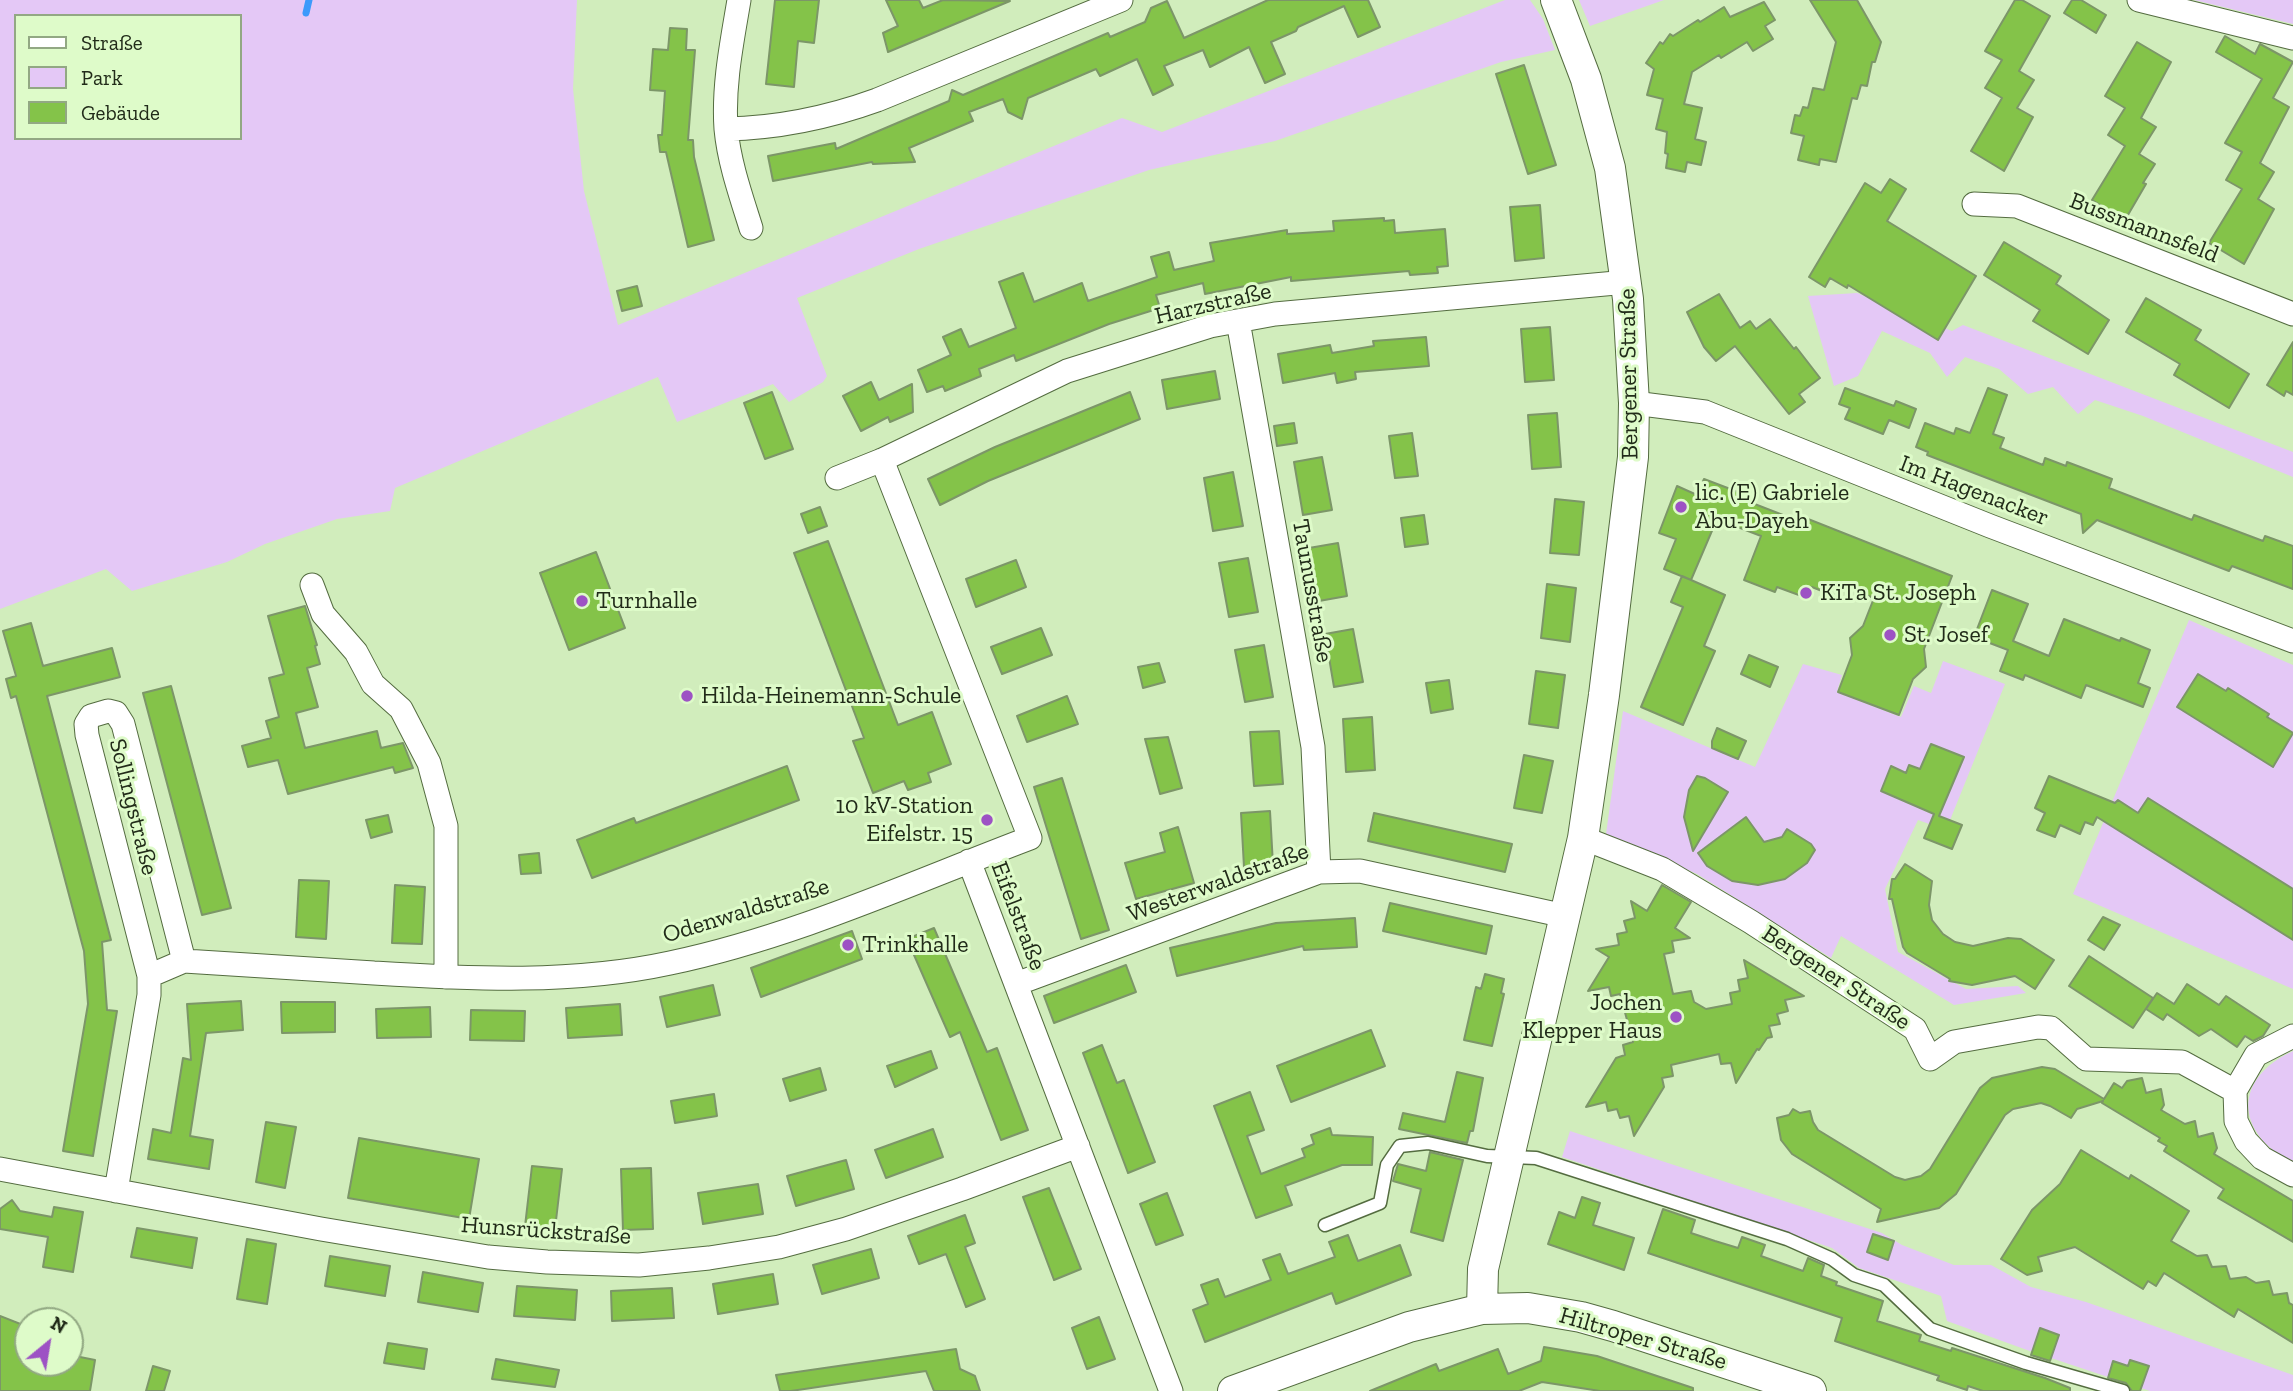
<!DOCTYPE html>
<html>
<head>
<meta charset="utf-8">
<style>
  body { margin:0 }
  #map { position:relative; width:2293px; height:1391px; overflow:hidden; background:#d1edbc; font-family:"Zilla Slab",serif }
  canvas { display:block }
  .legend { position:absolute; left:14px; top:14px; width:228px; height:126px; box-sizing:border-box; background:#defbc9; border:2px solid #92a883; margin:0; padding:9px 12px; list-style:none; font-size:21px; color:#212b19 }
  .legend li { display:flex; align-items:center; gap:14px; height:35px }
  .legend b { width:35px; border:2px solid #92a883 }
  .north { position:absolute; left:14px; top:1307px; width:70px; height:70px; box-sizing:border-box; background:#defbc9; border:2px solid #92a883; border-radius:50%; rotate:30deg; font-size:19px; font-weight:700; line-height:28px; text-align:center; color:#212b19 }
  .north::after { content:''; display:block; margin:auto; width:24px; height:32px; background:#9d52c4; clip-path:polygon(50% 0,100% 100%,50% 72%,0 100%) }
</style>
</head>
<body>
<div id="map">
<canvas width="2293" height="1391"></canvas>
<ul class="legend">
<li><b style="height:9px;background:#fff"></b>Straße</li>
<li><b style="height:19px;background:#e4c8f6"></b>Park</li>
<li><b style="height:19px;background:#84c349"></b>Gebäude</li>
</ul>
<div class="north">N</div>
</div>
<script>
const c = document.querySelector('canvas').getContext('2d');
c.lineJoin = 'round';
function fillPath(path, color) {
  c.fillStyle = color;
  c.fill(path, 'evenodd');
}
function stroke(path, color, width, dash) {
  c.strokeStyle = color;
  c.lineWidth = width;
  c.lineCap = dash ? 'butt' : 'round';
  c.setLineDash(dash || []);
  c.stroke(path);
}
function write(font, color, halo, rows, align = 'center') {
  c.font = font + ' "Zilla Slab",serif';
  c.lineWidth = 6;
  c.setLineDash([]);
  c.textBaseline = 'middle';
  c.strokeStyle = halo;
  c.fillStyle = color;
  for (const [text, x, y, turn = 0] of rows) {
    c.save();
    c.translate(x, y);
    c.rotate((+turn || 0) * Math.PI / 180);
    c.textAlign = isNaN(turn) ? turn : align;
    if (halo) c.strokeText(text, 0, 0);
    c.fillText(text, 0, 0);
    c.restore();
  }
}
fillPath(new Path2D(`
  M0,0H577L573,89L584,191L618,325L1122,118L1162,132L1505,0H1530L1543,19L1555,50L1501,62L1275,141L1149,170L919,249L797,298L827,376L823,382L789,402L773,384L677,422L658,377L395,488L390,511L337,519L265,544L227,562L132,591L106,569L0,609ZM16,16H240V138H16Z
  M1579,0H1664L1590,26Z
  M2194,0H2293V24Z
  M1857,293L1952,331L1963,325L2293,452V477L2143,416L2095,400L2078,414L2053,387L2028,394L1999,369L1965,357L1947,377L1930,353L1882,331L1858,376L1834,386L1808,296Z
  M2189,620L2293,665V989L2073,894Z
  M1943,661L2005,684L1946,830L1918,820L1885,889L1898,952L1966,989L2018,986L2026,993L1954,1005L1841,936L1831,958L1697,874L1606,834L1623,711L1755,767L1803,664L1842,675L1837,692L1901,717L1914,686L1931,693Z
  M2293,1051V1163C2235,1133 2232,1079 2293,1051Z
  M1570,1131L1882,1233L1902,1245L1954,1265H1991L2031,1287L2086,1302L2293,1375V1391H2150L2027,1350L1947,1321L1941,1296L1859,1268L1832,1248L1562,1157Z`), '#e4c8f6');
stroke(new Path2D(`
  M306,13L309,0`), '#3d9afb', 7);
const building = new Path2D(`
  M775,0H819L814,43L798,41L794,87L766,84Z
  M886,0H919L923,8L943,0L1010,1L888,52L883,33L898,26Z
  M1268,0H1368L1380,27L1358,37L1344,6L1298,27L1296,31L1271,42L1285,74L1265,83L1249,47L1210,67L1203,50L1164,66L1173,85L1153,95L1137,59L1100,76L1096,69L1028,98L1022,119L1008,112L1003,99L969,112L973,121L909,148L915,162L873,164L872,162L773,181L768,156L835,143L836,149L949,101L952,90L963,95L1108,33L1110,37L1145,22L1151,8L1167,1L1184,38Z
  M1810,0H1857L1881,42L1875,62H1872L1867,86L1861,85L1857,99L1852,98L1836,162L1820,159L1819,165L1798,160L1804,136L1791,133L1795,115L1800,116L1803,107L1808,108L1813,88L1824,90L1836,42Z
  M2015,0H2022L2050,16L2019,71L2034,80L2017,108L2033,117L2004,171L1971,151L2002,98L1985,88L2002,60L1985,51Z
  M2072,0H2081L2106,15L2096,33L2064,13Z
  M1764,2L1775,20L1765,26L1773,39L1753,51L1747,42L1721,58L1719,55L1692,72L1684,104L1702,108L1695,139L1706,142L1701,165L1687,162L1685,172L1666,168L1668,154L1665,153L1667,132L1656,129L1663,99L1647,95L1654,69L1646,63L1660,42L1663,44L1670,34L1673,36L1698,20L1700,22L1724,7L1730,17Z
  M670,28L687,29L686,50H695L688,140H693L694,157L714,240L688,247L666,152H660L658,135H662L665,91L650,90L653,49L668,50Z
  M2225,36L2255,54L2260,44L2293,62L2273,98L2289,107L2260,163L2274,172L2258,199L2274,209L2244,264L2209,243L2242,189L2226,180L2242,152L2225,143L2262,79L2216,52Z
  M2137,42L2171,62L2141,118L2156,127L2139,154L2155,164L2143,183L2146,184L2125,220L2092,200L2125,146L2108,135L2125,108L2105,96Z
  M1524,65L1556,165L1528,174L1496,74Z
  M1890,179L1906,189L1887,221L1976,276L1938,340L1848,285L1847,288L1830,278L1825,287L1809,277L1865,183L1881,193Z
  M1540,205L1544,258L1515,261L1510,207Z
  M1384,218V221L1394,220L1395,233L1445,229L1448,266L1437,267L1438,273L1410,275L1409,271L1291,281V277L1205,294L1203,283L1156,295L1160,308L1109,324L1016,361L1014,355L979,369L981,376L945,391L943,386L927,392L918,370L951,355L943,337L961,329L969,347L1016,328L999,282L1023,273L1034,302L1082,283L1088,301L1157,277L1151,257L1169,252L1174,270L1214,261L1210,243L1287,230V234L1334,231L1333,221Z
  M2004,242L2061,276L2056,284L2109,320L2088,354L2033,321L2040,310L1984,275Z
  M637,286L642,306L622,311L617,291Z
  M1719,294L1740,328L1750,321L1756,329L1770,319L1794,349L1796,347L1820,378L1799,394L1805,402L1789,414L1735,346L1716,361L1704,347L1687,312Z
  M2146,298L2201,330L2195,340L2249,374L2229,408L2174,375L2180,364L2126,332Z
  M1550,327L1554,380L1525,382L1521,329Z
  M1426,337L1429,366L1355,372L1356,379L1337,383L1335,373L1283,383L1278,354L1330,345L1332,353L1374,346L1373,341Z
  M2293,342V395L2286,391L2284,396L2267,385Z
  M1215,371L1220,399L1167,409L1162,380Z
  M871,382L879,400L912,384L913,412L890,422L888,417L861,431L843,396Z
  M1845,388L1894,406L1896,401L1916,409L1909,428L1889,420L1883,434L1845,419L1850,408L1839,404Z
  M1988,388L2007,395L1993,434L2004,438L2000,448L2043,465L2045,458L2066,466L2067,462L2112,479L2109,488L2192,520L2194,515L2263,541L2265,536L2293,546V589L2232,566L2229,571L2097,520L2083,533L2081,514L1927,455L1928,452L1916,447L1925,423L1954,434L1956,428L1970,433Z
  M772,392L793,449L765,459L744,403Z
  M1130,392L1140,419L988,481L940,505L928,479L995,447Z
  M1557,413L1561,467L1532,469L1528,415Z
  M1294,423L1297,443L1277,446L1274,426Z
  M1412,433L1418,476L1395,478L1389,436Z
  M1322,457L1332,510L1303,515L1294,462Z
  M1233,472L1243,526L1213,531L1204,478Z
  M1704,479L1754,498L1752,503L1801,522L1803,517L1952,576L1924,649L1926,667L1913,679L1899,715L1838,692L1852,655L1850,638L1863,626L1874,598L1832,582L1827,593L1812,587L1807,598L1777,587L1775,592L1744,580L1761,536L1717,519L1691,580L1664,569L1676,539L1659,533L1677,486L1697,495Z
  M1555,499L1584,502L1579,555L1550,553Z
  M820,507L827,526L808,533L801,514Z
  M1424,515L1428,544L1405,547L1401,518Z
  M828,541L898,725L932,712L951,764L928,773L931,782L908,790L904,781L873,793L853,741L864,738L794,553Z
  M1338,543L1347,596L1319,601L1309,548Z
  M596,552L625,628L569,650L540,573Z
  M1248,558L1258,612L1229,617L1219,563Z
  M1016,560L1026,587L976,607L966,579Z
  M1682,576L1725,595L1704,646L1715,651L1683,725L1641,707L1683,607L1671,602Z
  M1547,584L1576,588L1570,642L1541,638Z
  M1992,590L2028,604L2013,641L2049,656L2064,619L2120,641L2121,638L2150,650L2138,683L2150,688L2143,707L2086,685L2081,698L2025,675L2023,680L2000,671L2008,650L1974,637Z
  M305,606L317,645L315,646L320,664L307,668L318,707L296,713L305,748L377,731L381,748L403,743L413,768L395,773L393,767L288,794L278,760L248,767L242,746L271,738L266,721L279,717L269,678L284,674L268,616Z
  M31,623L43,666L112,648L120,677L47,696L111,940L102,942L107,1010L117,1011L93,1156L63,1151L88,1004L84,951L16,696L11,698L6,679L16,676L3,631Z
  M1041,628L1052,655L1002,674L991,647Z
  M1353,629L1363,682L1334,687L1325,634Z
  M1264,645L1273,697L1245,702L1235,650Z
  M1749,655L1778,667L1770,687L1741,674Z
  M1159,663L1165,682L1143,688L1138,667Z
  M1536,671L1565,675L1558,728L1529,724Z
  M2198,674L2226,691L2228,688L2269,714L2267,717L2293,733L2273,767L2177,707Z
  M1449,680L1453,709L1431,713L1426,683Z
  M171,686L231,908L202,915L143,693Z
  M1067,696L1078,724L1027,742L1017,716Z
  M1372,717L1375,770L1346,772L1343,719Z
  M1717,728L1746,741L1738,759L1712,748V741Z
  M1279,731L1283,784L1254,786L1250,732Z
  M1168,737L1182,788L1160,794L1145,739Z
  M1931,744L1964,757L1939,816L1962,825L1952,849L1924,838L1934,814L1881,791L1891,766L1906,773L1909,765L1920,769Z
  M1524,755L1553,761L1542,813L1514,808Z
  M787,766L799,800L592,878L577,840L634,818L636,823Z
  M1697,776L1705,778L1728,792L1693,851L1684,817L1689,790Z
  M2049,776L2115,803L2118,800L2138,813L2148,798L2293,889V940L2097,817L2093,825L2085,822L2080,834L2060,825L2055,837L2037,830L2045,813L2035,808Z
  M1062,778L1109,930L1081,939L1034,787Z
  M1270,811L1273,865L1244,867L1241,813Z
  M1374,813L1512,844L1505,872L1368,841Z
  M388,815L392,832L371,838L366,820Z
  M1746,817L1764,842L1782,837L1787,829L1811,844L1815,850L1807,863L1785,879L1758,885L1732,881L1707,866L1698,853Z
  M1178,827L1194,883L1136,899L1125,863L1165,852L1160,833Z
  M539,853L541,873L521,874L519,855Z
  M1905,864L1932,881L1929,905L1932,920L1943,934L1955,942L1973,946L2008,938L2021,939L2054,960L2035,989L2015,976L1972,985L1949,981L1950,979L1907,953L1903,947L1892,899H1889L1892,879H1895Z
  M299,880L329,881L326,939L296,937Z
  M395,885L425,887L422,944L392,943Z
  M1662,885L1691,902L1675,928L1690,938L1672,941L1674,952L1664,954L1673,994L1691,991L1694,1002L1706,1009L1732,1004L1730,993L1740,991L1738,980L1748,978L1744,960L1804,996L1785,1000L1788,1011L1777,1014L1780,1024L1769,1026L1772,1037L1767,1038L1759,1050L1757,1049L1736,1083L1731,1063L1721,1064L1719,1054L1671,1065L1673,1076L1662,1078L1664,1087L1634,1136L1629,1116L1620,1118L1617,1109L1608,1111L1606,1102L1586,1107L1616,1058L1625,1055L1623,1045L1633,1042L1620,994L1611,996L1609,987L1588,991L1609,957L1596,949L1619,945L1617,934L1627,932L1624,921L1635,918L1631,901L1647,911Z
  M1390,903L1492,926L1486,954L1383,931Z
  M2103,917L2120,925L2104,950L2088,940Z
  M1355,918L1357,947L1304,950L1303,946L1177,976L1170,948L1276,923Z
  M934,928L987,1052L997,1048L1028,1130L1001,1140L960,1032L950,1037L907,939Z
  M852,931L862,959L761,997L751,968Z
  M2089,956L2153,998L2133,1028L2069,986Z
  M1126,965L1136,992L1054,1023L1044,996Z
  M1485,974L1504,979L1501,993L1504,994L1492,1046L1464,1040L1476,987L1481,989Z
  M2187,984L2219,1005L2226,996L2270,1025L2263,1036L2253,1041L2245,1036L2237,1047L2211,1029L2199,1036L2167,1014L2163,1020L2146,1009L2157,993L2174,1004Z
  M713,985L720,1015L667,1027L660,997Z
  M241,1001L243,1030L206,1033L190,1136L213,1140L209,1169L148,1159L153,1129L171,1133L183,1058L191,1060L187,1004Z
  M281,1002H335V1032L282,1033Z
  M620,1004L622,1035L568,1038L566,1008Z
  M430,1007L431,1037L377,1038L376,1009Z
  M471,1010L525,1011L524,1041L470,1040Z
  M1371,1030L1385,1066L1291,1102L1277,1066Z
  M1102,1045L1117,1083L1124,1080L1155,1162L1128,1173L1083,1053Z
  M931,1051L937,1068L895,1087L887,1066Z
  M2042,1067L2055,1069L2104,1099L2114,1083L2122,1088L2127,1081L2142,1078L2146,1093L2161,1089L2164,1105L2161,1110L2185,1124L2195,1121L2198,1137L2213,1133L2217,1148L2214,1154L2293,1201V1242L2218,1198L2224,1189L2164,1151L2167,1146L2158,1141L2160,1138L2102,1103L2103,1101L2077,1109L2071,1118L2050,1106L2041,1103L2013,1109L2005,1115L1956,1194L1939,1208L1877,1222L1881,1209L1792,1154L1781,1140L1777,1118L1789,1115L1793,1109L1800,1113L1810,1111L1813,1122L1818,1130L1895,1177L1905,1180L1921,1176L1930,1169L1980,1088L1992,1078Z
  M820,1068L826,1090L790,1101L783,1079Z
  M1457,1072L1483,1078L1473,1131H1470L1467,1143L1399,1129L1403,1113L1445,1122Z
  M1250,1092L1264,1130L1247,1136L1261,1174L1305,1157L1302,1149L1314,1144L1311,1135L1330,1128L1332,1135L1373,1137L1372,1165H1342L1285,1186L1292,1205L1256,1218L1214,1106Z
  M714,1094L717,1116L675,1123L671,1101Z
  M266,1122L296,1127L285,1188L256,1182Z
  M933,1129L943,1157L886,1178L875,1150Z
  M359,1138L479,1159L469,1219L348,1198Z
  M2081,1150L2129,1179L2131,1175L2189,1211L2171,1241L2197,1256L2207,1255L2212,1267L2226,1266L2230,1279L2246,1277L2256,1283L2269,1281L2273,1295L2287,1293L2289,1303L2293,1305V1343L2238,1309L2234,1317L2164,1273L2156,1286L2148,1281L2143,1289L2075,1247L2038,1257L2042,1271L2027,1275L2001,1259L2032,1210L2060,1184Z
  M1430,1152L1463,1160L1443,1241L1411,1232L1421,1189L1393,1181L1398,1164L1426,1171Z
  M846,1160L854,1189L796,1206L787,1176Z
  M532,1166L562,1169L555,1229L525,1226Z
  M651,1168L653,1229L623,1230L621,1169Z
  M758,1184L763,1214L703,1224L698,1193Z
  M1049,1188L1081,1269L1054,1280L1023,1197Z
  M1167,1193L1183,1235L1156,1245L1140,1204Z
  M1582,1197L1600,1203L1593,1225L1634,1238L1624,1270L1548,1244L1559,1212L1575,1218Z
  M12,1200L20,1211L52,1217L54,1207L83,1212L73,1272L43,1267L48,1237L0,1229V1209Z
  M1663,1209L1695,1220L1691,1233L1715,1241L1738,1248L1742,1237L1765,1245L1761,1256L1803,1271L1808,1258L1824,1265L1821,1276L1837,1282L1836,1285L1883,1301L1877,1321L1921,1335L1919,1341L1951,1351L1952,1348L2045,1378L2070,1388V1391H1983L1968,1386L1967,1390L1937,1380L1939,1376L1835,1341L1842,1318L1648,1253Z
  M965,1215L975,1243L965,1247L985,1299L966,1307L946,1254L919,1264L908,1236Z
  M137,1228L197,1238L192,1268L131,1257Z
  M1873,1234L1894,1241L1888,1260L1867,1252Z
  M1348,1235L1358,1261L1400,1245L1411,1275L1336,1304L1332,1293L1205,1342L1193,1310L1208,1304L1201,1285L1218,1279L1225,1297L1271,1280L1263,1260L1280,1254L1288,1274L1335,1257L1329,1242Z
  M247,1239L276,1244L267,1304L237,1299Z
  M871,1249L879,1278L822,1294L813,1265Z
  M330,1256L390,1266L385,1296L325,1286Z
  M423,1272L483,1283L478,1312L418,1302Z
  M773,1274L778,1304L718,1314L713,1284Z
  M517,1286L577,1290L575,1320L514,1316Z
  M672,1288L674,1318L612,1321L611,1291Z
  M0,1316L28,1327V1363H70V1355L95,1360L90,1391H0Z
  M1099,1317L1115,1359L1087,1369L1072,1328Z
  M2040,1328L2059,1335L2050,1361L2031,1355Z
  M388,1343L427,1349L424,1369L384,1363Z
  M1544,1347L1597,1356L1693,1388V1391H1600L1542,1382L1519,1391H1370L1436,1364L1439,1371L1498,1349L1508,1374L1541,1361Z
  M956,1349L960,1369L975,1376L980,1391H934L926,1371L791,1391H780L776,1375Z
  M496,1359L559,1370L555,1387L492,1379Z
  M2130,1360L2149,1366L2140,1391H2132L2126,1383L2108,1378L2113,1361L2128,1366Z
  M153,1366L170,1371L164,1391H146Z`);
fillPath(building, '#84c349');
stroke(building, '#7c9668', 2);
const service = new Path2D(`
  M1325,1225L1380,1203L1387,1165L1400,1146L1428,1143L1487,1156L1536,1158L1787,1239L1832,1259L1854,1275L1884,1285L1930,1329L2026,1363L2123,1391`);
const minor = new Path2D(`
  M739,0C732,42 723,85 726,129C729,162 741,196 751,228
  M2139,0L2293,38
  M726,129C777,128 830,117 877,100L1121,0
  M1974,204L2017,206L2293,314
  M1238,321L1313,747L1319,872
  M1634,403L1705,412L1990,526L2293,641
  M837,478L882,460L1067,371L1210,326L1275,314L1627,282
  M312,585L323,614L356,652L373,684L401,709L429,763L446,826V977
  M1583,838L1662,869L1751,922L1915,1029L1930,1059L1954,1042L2038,1027L2051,1028L2086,1059L2182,1062L2235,1091
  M969,861L1171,1391
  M149,976L184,961C248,965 311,969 374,973C473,979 573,984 670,963C794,937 911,883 1030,838L882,460
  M1016,984L1319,872L1360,871L1565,916
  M2293,1036L2256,1055L2235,1091L2236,1121L2246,1141L2262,1158L2293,1175
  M0,1169L321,1229L488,1257L547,1262L639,1265L709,1258L779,1247L846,1229L962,1189L1078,1146
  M116,1191L149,995V976L87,735L86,724L91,716L108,711L116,713L123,724L184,961`);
const tertiary = new Path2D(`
  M1482,1309L1483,1269L1583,838L1604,695L1633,457L1634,403L1628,299L1610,168L1586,79L1556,0
  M1233,1391L1409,1327L1482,1309L1528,1308L1581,1317L1613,1326L1811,1391`);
stroke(service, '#546c40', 15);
stroke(minor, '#546c40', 25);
stroke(tertiary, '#546c40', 32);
stroke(service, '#fff', 12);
stroke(minor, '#fff', 23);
stroke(tertiary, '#fff', 30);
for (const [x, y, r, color] of [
  [1681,507,7,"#9d52c4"],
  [1806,593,7,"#9d52c4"],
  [582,601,7,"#9d52c4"],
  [1890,635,7,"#9d52c4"],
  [687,696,7,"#9d52c4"],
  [987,820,7,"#9d52c4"],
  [848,945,7,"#9d52c4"],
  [1676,1017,7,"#9d52c4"]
]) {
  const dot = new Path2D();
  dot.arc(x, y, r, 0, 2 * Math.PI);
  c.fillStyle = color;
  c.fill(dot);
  stroke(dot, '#defbc9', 2.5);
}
write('24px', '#212b19', '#defbc9', [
  ["Bussmannsfeld",2144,228,21],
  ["Harzstraße",1213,304,-13],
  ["Bergener Straße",1629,374,-91],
  ["Im Hagenacker",1974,491,21],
  ["Taunusstraße",1312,591,80],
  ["Sollingstraße",133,807,76],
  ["Westerwaldstraße",1218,883,-20],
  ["Odenwaldstraße",746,911,-17],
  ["Eifelstraße",1018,916,69],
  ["Bergener Straße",1836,978,33],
  ["Hunsrückstraße",546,1231,4],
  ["Hiltroper Straße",1643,1339,16]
]);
write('24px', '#212b19', '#defbc9', [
  ["lic. (E) Gabriele",1695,493],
  ["Abu-Dayeh",1695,521],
  ["KiTa St. Joseph",1820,593],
  ["Turnhalle",596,601],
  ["St. Josef",1904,635],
  ["Hilda-Heinemann-Schule",701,696],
  ["10 kV-Station",973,806,"right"],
  ["Eifelstr. 15",973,834,"right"],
  ["Trinkhalle",862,945],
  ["Jochen",1662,1003,"right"],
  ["Klepper Haus",1662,1031,"right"]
], 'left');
</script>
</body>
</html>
